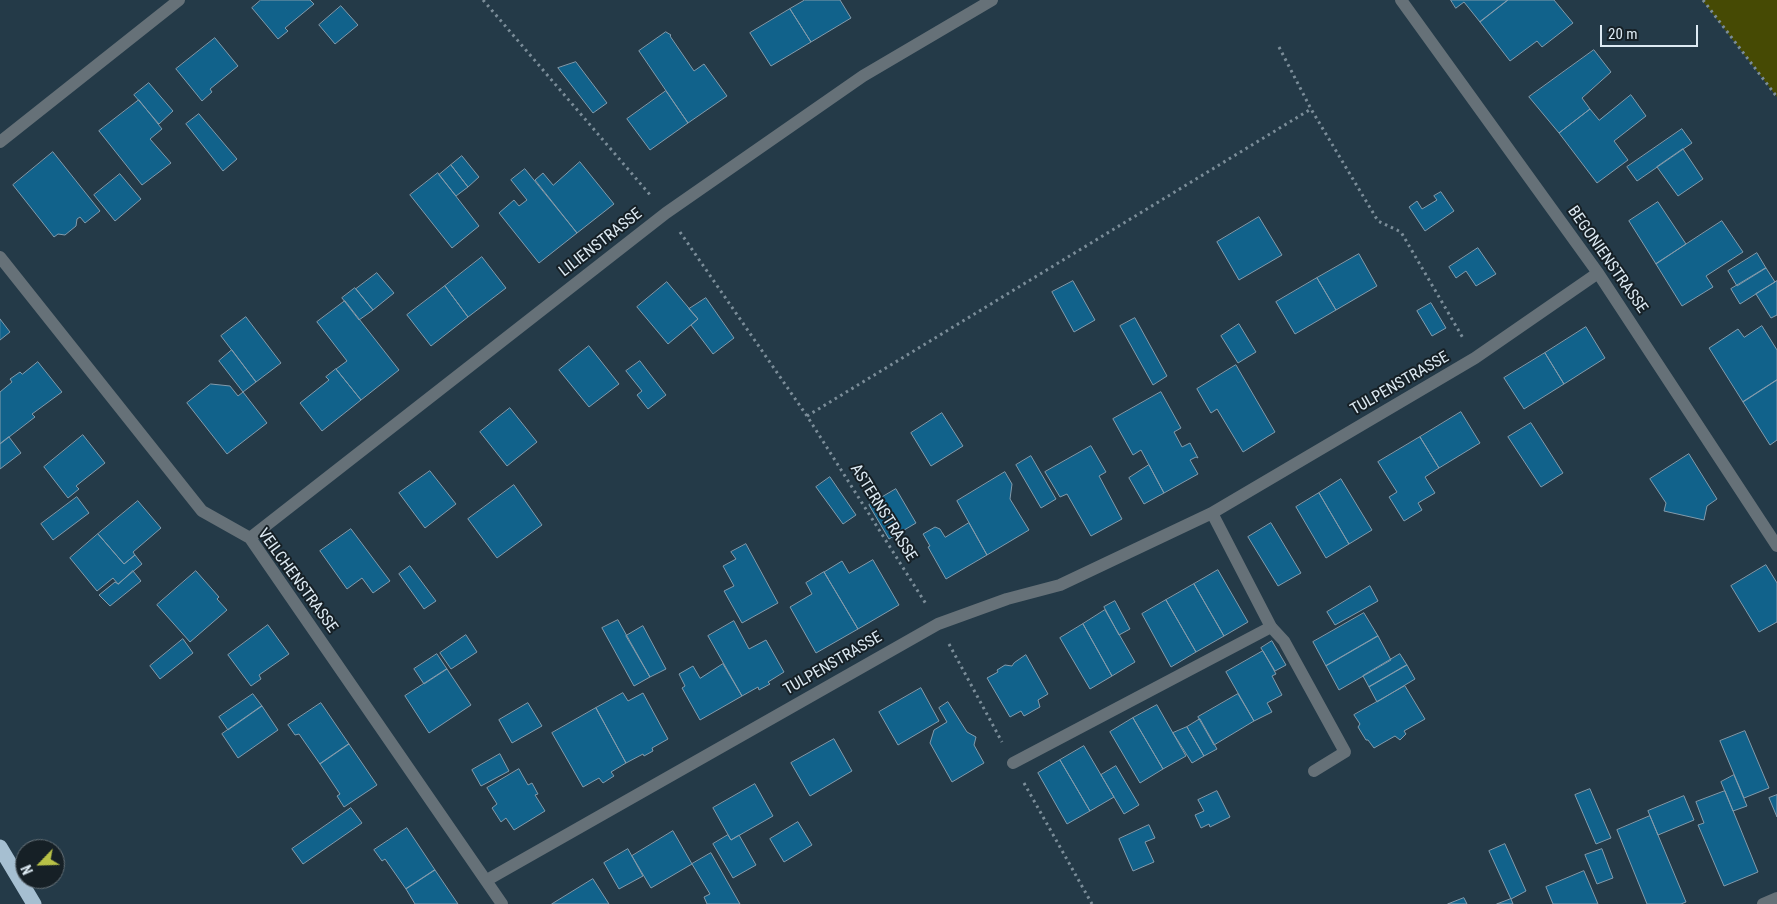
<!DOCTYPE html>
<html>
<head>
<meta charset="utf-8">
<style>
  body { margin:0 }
  #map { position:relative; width:1777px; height:904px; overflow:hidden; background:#243a48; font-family:"Roboto Condensed",sans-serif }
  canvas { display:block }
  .north { position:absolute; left:15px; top:839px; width:50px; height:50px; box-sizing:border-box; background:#162026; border:1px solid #667178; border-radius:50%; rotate:246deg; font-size:14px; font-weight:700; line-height:20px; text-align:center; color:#ddeaf3 }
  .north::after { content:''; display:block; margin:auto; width:18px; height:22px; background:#b8c147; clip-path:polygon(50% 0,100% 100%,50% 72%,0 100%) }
  .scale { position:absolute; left:1600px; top:25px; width:98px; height:22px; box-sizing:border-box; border:2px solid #ddeaf3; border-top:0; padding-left:6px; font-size:15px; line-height:18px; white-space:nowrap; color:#ddeaf3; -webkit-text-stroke:4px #162026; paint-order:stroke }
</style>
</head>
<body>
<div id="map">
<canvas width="1777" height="904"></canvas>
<div class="north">N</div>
<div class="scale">20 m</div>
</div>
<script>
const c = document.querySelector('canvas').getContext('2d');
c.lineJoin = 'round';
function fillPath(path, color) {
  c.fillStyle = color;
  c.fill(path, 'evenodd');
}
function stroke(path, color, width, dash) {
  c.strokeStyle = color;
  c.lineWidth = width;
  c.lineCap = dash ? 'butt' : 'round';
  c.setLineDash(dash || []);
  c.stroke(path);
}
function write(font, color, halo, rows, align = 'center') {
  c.font = font + ' "Roboto Condensed",sans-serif';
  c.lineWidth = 4;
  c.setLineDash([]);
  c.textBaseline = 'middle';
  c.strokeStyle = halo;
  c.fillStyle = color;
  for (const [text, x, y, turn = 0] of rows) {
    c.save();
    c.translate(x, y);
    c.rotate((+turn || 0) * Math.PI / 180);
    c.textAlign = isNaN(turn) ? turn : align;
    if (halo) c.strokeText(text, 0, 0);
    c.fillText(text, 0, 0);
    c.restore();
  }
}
fillPath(new Path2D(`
  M1702,0H1777V97Z`), '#464a04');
const building = new Path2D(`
  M261,0H310L314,4L285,28L288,31L278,39L252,8Z
  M805,0H840L851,18L811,42L790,9Z
  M1451,0H1508L1480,22L1464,2L1456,8Z
  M1508,0H1554L1573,23L1542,47L1537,41L1510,61L1480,22Z
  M341,6L358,25L335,44L319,25Z
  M790,9L811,42L771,66L750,33Z
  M666,32L671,35L670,36L694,71L704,64L727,96L688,123L639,51Z
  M215,38L238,66L210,89L212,92L202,101L176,69Z
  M1594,50L1611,72L1582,98L1590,109L1559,133L1529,97Z
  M576,62L607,103L593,113L558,68Z
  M149,83L173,111L159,124L134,95Z
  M666,91L688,123L650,150L627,119Z
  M1631,95L1646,116L1614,141L1628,160L1597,183L1559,133L1590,109L1599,120Z
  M139,100L162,129L150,139L171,163L142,185L99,131Z
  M199,114L237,159L223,171L186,124Z
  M1682,129L1692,143L1637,181L1627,167Z
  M1683,149L1703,179L1678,196L1657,167Z
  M53,152L100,211L85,223L80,217L77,219L76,226L65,235L58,234L54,237L13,185Z
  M462,156L479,177L468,187L451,165Z
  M580,162L614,204L577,233L535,180L543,173L553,185Z
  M451,165L468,187L456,196L439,175Z
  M525,169L577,233L539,263L499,213L514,200L519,206L527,200L511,180Z
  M438,173L479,226L452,248L410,195Z
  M120,174L141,199L115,221L94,195Z
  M1441,192L1454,211L1425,231L1409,207L1417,201L1422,209L1437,200L1434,196Z
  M1658,202L1686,244L1656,264L1629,221Z
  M1259,217L1282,255L1239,280L1217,242Z
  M1722,221L1743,252L1706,276L1713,287L1682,306L1656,264Z
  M1478,248L1496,274L1476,286L1466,271L1456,278L1449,267Z
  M1757,253L1766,268L1737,286L1728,271Z
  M1359,254L1377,286L1336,310L1317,278Z
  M482,257L506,288L468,317L445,286Z
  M1766,268L1775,282L1740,304L1731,289Z
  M377,273L394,293L373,310L356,289Z
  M1317,278L1336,310L1295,334L1276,302Z
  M1073,281L1095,320L1074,332L1052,292Z
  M1777,281V315L1771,318L1756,294Z
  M667,282L698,319L668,344L637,307Z
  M445,286L468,317L431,346L407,315Z
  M355,288L373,310L359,320L342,298Z
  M706,298L734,338L713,354L691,325L698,319L689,309Z
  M345,301L399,370L361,400L336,369L347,361L317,322Z
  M1431,303L1446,328L1432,336L1417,311Z
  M246,317L281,363L256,382L221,336Z
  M1135,318L1167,376L1153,385L1120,326Z
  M0,319L10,332L0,340Z
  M1239,324L1256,352L1238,363L1221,336Z
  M1762,326L1777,350V380L1743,402L1709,348L1738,329L1744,337Z
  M1586,327L1605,358L1564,384L1545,353Z
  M589,346L619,384L589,407L559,370Z
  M232,350L256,382L243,392L219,361Z
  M1545,353L1564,384L1524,409L1504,378Z
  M640,361L666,395L648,409L637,395L642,391L626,371Z
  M38,362L62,392L32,414L35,417L0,444V392L12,382L10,379L20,372L22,374Z
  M1236,365L1275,432L1243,452L1217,409L1211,413L1197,389Z
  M336,369L361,400L322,431L300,403L329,380L326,377Z
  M1777,380V440L1770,445L1743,402Z
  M211,384L230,386L238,396L243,392L267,423L227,454L187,403Z
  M1161,392L1181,428L1174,432L1182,447L1190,443L1198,458L1196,457L1190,460L1198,474L1164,493L1141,450L1133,455L1113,419Z
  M510,408L537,442L507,466L480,432Z
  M1461,412L1480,443L1439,468L1420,437Z
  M942,413L963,446L931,466L911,433Z
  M1531,423L1563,473L1541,487L1508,437Z
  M83,435L105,463L76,486L79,489L68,498L44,467Z
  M9,437L21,453L0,469V444Z
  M1420,437L1439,468L1425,477L1435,493L1418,503L1422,510L1404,521L1389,497L1397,492L1378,462Z
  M1091,446L1106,472L1099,476L1122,519L1091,536L1067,494L1060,497L1045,472Z
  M1689,454L1717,499L1707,506L1704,520L1664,511L1666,503L1650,479Z
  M1031,456L1056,499L1041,508L1016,465Z
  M1149,465L1164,493L1144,504L1129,478Z
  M430,471L456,504L425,528L399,493Z
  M1005,472L1012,484L1010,499L1029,530L987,555L957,501Z
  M830,477L856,515L843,524L816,487Z
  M1341,479L1372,530L1349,544L1319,493Z
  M514,485L542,525L497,558L468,519Z
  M896,489L916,523L889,539L869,505Z
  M1319,493L1349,544L1326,558L1296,507Z
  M77,497L89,513L53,540L41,524Z
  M138,501L161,528L133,552L135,555L124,564L98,534Z
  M969,523L987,555L946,579L928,547L930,546L923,534L935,527L940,529L945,537Z
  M1271,523L1301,573L1278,586L1248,537Z
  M351,529L390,581L373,593L362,578L347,589L320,551Z
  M98,534L124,564L135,555L142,564L118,584L113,578L97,591L70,558Z
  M746,544L778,603L742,623L724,591L734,586L723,566L736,559L731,552Z
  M873,560L899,605L858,629L824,572L842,561L849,573Z
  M1766,565L1777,583V622L1759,632L1731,586Z
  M410,566L436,601L424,609L399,574Z
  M1218,570L1248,622L1224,636L1194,584Z
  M133,571L141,581L110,606L99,595L115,582L118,584Z
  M196,571L219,597L217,599L227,610L190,642L157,605Z
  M824,572L858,629L816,653L790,607L812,594L806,583Z
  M1194,584L1224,636L1196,652L1166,600Z
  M1370,586L1378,601L1335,625L1327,612Z
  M1166,600L1196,652L1171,667L1142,614Z
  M1115,601L1130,629L1119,635L1104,607Z
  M1105,610L1135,662L1112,676L1083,624Z
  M1364,613L1378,636L1326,666L1313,642Z
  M618,620L650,677L634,686L602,628Z
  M734,621L749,649L766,640L784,672L768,682L770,684L759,690L758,687L742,696L708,636Z
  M1083,624L1112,676L1090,689L1060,638Z
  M268,625L289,654L259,675L261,679L251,686L228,655Z
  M643,626L666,669L650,677L626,636Z
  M466,635L477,652L451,669L440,653Z
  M1378,636L1391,660L1339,690L1326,666Z
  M183,639L193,653L160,679L150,666Z
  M1272,641L1286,665L1275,671L1261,648Z
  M1263,651L1276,674L1272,676L1282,695L1267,703L1272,712L1254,721L1226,672Z
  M437,654L447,669L424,684L414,669Z
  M1400,654L1407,665L1369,687L1363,676Z
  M1026,655L1048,694L1038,700L1040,707L1024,716L1021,711L1010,717L987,678L998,672L997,670L1005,665L1012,666L1014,663Z
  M723,664L742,696L700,720L682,688L685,686L679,674L693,666L700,678Z
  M1407,665L1415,679L1377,702L1369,687Z
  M447,669L471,705L429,733L405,696Z
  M1405,686L1425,719L1404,731L1406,734L1400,740L1395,736L1374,748L1368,740H1366L1358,727L1360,724L1354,715Z
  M921,688L939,721L898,745L879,712Z
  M623,693L628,701L643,693L668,739L652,748L653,751L644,756L643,754L626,763L596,708Z
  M253,694L262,706L228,730L219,717Z
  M1238,694L1254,721L1214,745L1198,717Z
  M948,702L967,732L976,737L974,745L984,763L952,782L930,743L934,730L947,722L939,708Z
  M321,703L349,744L320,764L299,734L295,735L288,725Z
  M528,703L542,726L512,743L499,720Z
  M1157,705L1186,756L1163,769L1133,718Z
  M262,706L278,730L238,758L222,734Z
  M596,708L626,763L611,772L614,776L603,783L599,778L583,787L552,733Z
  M1133,718L1163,769L1140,783L1110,732Z
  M1200,719L1217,749L1204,756L1187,727Z
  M1187,727L1204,756L1192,763L1173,733Z
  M1745,731L1769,788L1744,798L1720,741Z
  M834,739L852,771L810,796L791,763Z
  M349,744L377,785L344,807L337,796L340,794L320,764Z
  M1084,746L1114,797L1090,811L1060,760Z
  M500,754L509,771L481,786L472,770Z
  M1060,760L1090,811L1067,824L1038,773Z
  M1116,766L1139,805L1124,814L1101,775Z
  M519,769L528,785L532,783L538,794L535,795L545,811L514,830L506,818L501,822L492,808L497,804L487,788Z
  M1734,775L1747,806L1733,811L1721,782Z
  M755,784L773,816L731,840L713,808Z
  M1590,789L1611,838L1596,844L1575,795Z
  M1217,791L1230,817L1210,827L1209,824L1201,828L1195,815L1204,811L1198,800Z
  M1725,791L1758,872L1724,886L1698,825L1704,823L1696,802Z
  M1777,795V817L1769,798Z
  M1684,796L1694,820L1658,835L1648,811Z
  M351,808L362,823L303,864L292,849Z
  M1650,816L1686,902L1681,904H1647L1617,830Z
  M798,822L812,845L784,862L770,839Z
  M1149,825L1155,838L1145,842L1154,862L1133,871L1119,839Z
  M407,828L435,870L406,889L385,859L382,861L374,850Z
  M673,831L692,864L651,888L632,856Z
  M728,835L731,840L739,835L756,865L733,878L713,844Z
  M1505,844L1526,891L1511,899L1489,851Z
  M628,849L643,876L619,889L604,863Z
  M1602,849L1613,878L1597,884L1585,855Z
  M711,853L740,904H707L704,897L710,894L692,864Z
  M435,870L458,904H415L406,889Z
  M1584,871L1598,904H1553L1546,887Z
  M593,879L609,904H552Z
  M1464,898L1467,904H1448Z
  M1511,899L1513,904H1497Z`);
fillPath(building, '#11628b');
stroke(building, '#829bac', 1);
stroke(new Path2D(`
  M483,0L651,196
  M1703,0L1777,97
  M1279,47L1311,109L1378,221L1401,232L1463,338
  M680,232L807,416L926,604
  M807,416L1311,109
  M949,644L1002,742
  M1024,783L1092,904`), '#7b8d99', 3, [2.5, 4]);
stroke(new Path2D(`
  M1271,627L1284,641L1345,752L1314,771`), '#667178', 12);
stroke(new Path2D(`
  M1401,0L1598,273L1777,546
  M0,142L179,0
  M0,257L202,511L250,538L502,904
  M250,538L666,213L863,76L992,0
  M1013,763L1271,627L1212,513
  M487,880L938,624L1007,599L1060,585L1212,513L1475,358L1598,273
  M1763,904L1777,898`), '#667178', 12);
stroke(new Path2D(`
  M0,847L34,904`), '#a6bfd1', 15);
write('16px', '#ddeaf3', '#162026', [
  ["LILIENSTRASSE",601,243,-38],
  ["BEGONIENSTRASSE",1607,260,55],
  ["TULPENSTRASSE",1400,384,-30],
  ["ASTERNSTRASSE",883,513,58],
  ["VEILCHENSTRASSE",297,581,54],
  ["TULPENSTRASSE",833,664,-30]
]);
</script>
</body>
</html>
